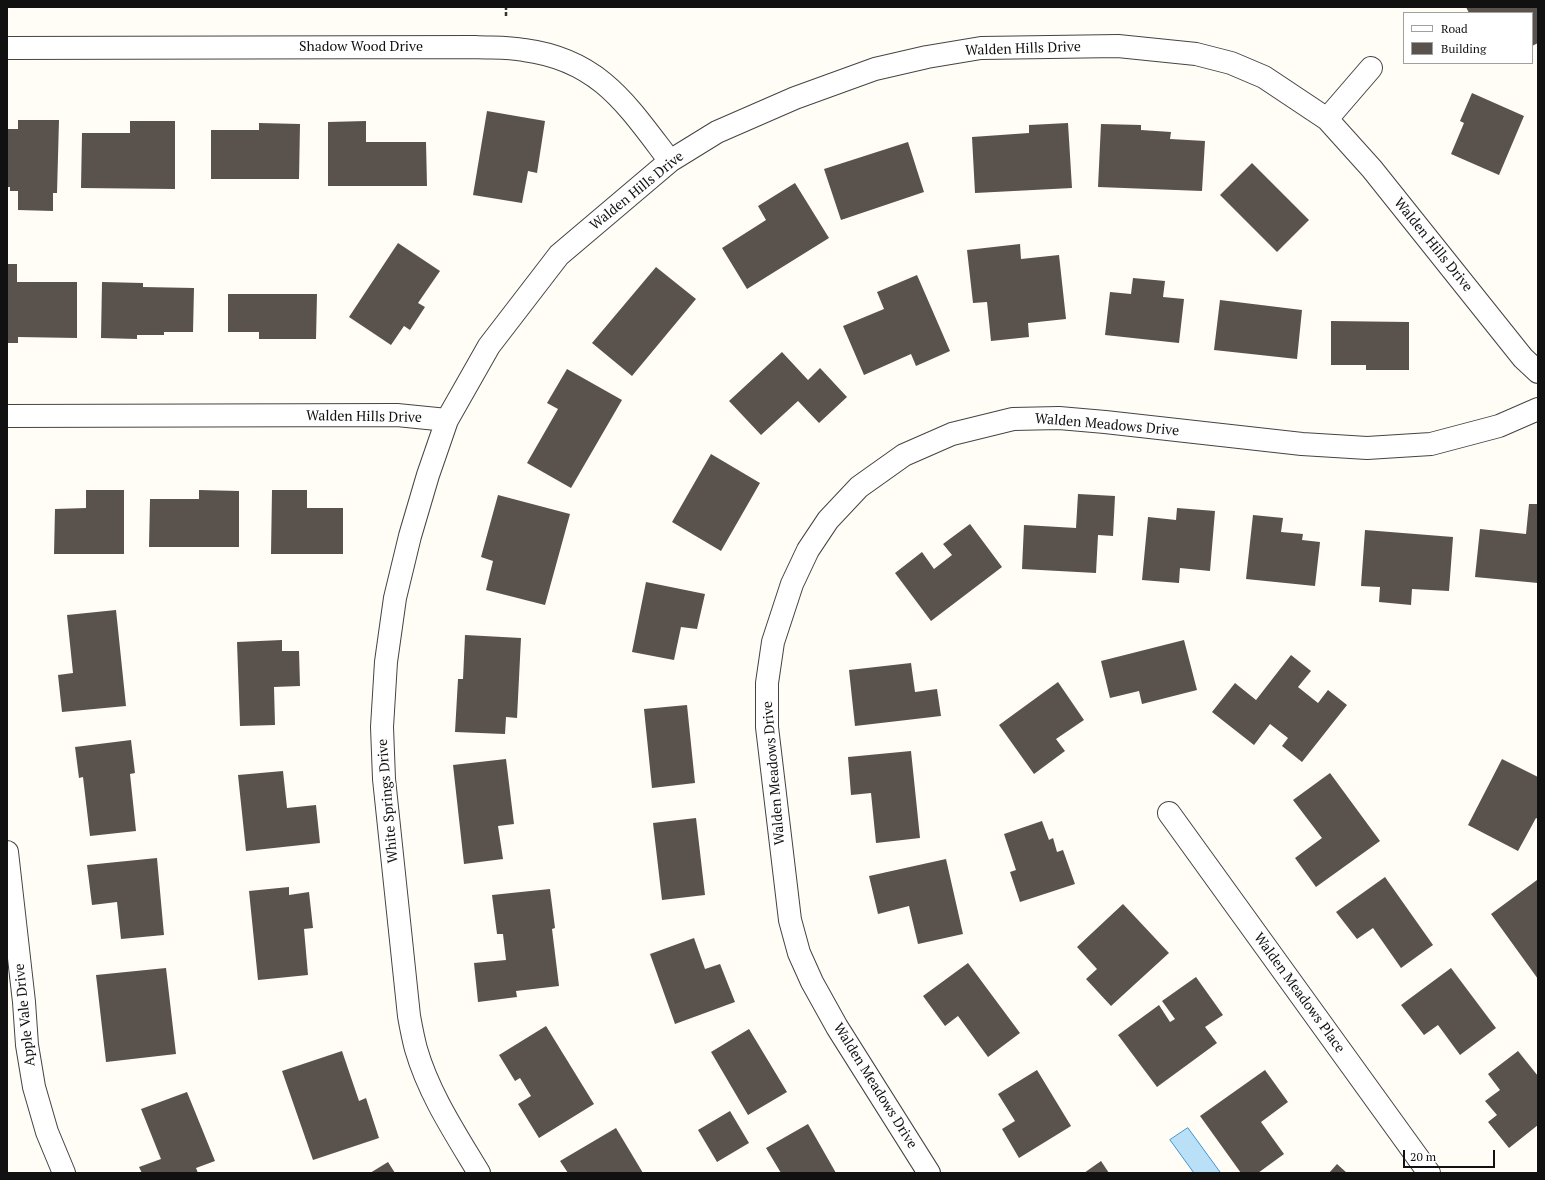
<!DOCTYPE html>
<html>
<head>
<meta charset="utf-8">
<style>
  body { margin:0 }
  #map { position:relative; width:1545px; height:1180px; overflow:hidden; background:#fffdf5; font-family:"PT Serif",serif }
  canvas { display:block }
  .frame { position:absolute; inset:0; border:8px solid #111; pointer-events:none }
  .legend { position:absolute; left:1403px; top:12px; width:130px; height:52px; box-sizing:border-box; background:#fff; border:1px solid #a0a0a0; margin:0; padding:5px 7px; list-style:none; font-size:12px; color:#111 }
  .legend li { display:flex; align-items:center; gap:8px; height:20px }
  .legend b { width:20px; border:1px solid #a0a0a0 }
  .scale { position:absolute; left:1403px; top:1150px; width:92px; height:18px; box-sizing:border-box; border:2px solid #111; border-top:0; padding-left:5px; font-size:12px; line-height:14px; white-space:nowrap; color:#111; -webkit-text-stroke:3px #fff; paint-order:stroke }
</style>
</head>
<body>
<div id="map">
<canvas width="1545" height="1180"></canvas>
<div class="frame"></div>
<ul class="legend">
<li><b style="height:5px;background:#fff"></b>Road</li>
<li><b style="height:11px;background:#5a524d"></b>Building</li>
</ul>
<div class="scale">20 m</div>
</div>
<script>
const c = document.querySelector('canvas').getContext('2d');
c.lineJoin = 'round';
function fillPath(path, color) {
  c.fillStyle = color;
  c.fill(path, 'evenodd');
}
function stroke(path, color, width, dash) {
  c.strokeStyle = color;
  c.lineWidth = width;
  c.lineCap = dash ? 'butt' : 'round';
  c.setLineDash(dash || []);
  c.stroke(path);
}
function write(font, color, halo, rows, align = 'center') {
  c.font = font + ' "PT Serif",serif';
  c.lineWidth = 4;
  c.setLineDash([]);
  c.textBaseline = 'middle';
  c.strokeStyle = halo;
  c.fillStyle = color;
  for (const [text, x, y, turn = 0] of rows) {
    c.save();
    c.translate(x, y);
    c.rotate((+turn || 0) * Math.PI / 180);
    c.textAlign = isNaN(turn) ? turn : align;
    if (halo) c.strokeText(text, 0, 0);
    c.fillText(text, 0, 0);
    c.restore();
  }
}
const water = new Path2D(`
  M1188,1128L1220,1172L1219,1173H1194L1170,1140Z`);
fillPath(water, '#b9e0f7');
stroke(water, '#3f96cf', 1);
fillPath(new Path2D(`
  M1466,7H1538V43L1532,46V13H1469Z
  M1472,93L1524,116L1499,175L1451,154L1464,123L1460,121Z
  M487,111L545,121L537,173L528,171L522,203L473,195Z
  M18,120H59L57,193H53V211L18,210V191H10V187H7V129H18Z
  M130,121H175V189L81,188L82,133H130Z
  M366,121V142H426L427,186H328V122Z
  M259,123L300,124L299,179H211V130H259Z
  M1068,123L1072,188L975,193L972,137L1029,133V125Z
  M1101,124L1141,125V130L1171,132L1170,139L1205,141L1202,191L1098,187Z
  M908,142L924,192L841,220L824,169Z
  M1252,163L1309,220L1277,252L1220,195Z
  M795,183L829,238L747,289L722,248L766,220L758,206Z
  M398,243L440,271L418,303L425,307L410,330L404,326L391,345L349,317Z
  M1020,244L1021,259L1059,255L1066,319L1028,323L1029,337L991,341L987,302L973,303L967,250Z
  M7,264H17V282H77V338L18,337V343H7Z
  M656,267L696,299L632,376L592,343Z
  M917,275L950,351L916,366L911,354L864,375L843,326L884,309L877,292Z
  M1133,278L1165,281L1163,297L1184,299L1179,343L1105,335L1110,292L1131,294Z
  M102,282L143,283V287L194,288L193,332H164V335H137V339L101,338Z
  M228,294H317L316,339H259V332H228Z
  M1220,300L1302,310L1297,359L1214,350Z
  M1331,321L1409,322V370H1366V365H1331Z
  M782,352L808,380L820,368L847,397L819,423L798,401L761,435L729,401Z
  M567,369L622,400L571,488L527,463L558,409L547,403Z
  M711,454L760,483L721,551L672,522Z
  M86,490H124V554H54L55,509L86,508Z
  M199,490L239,491V547H149L150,499H199Z
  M272,490H307V508H343V554H271Z
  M1078,494L1115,496L1113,536L1098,535L1096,573L1022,569L1024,525L1076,528Z
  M498,495L570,514L545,605L486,590L493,561L481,557Z
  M1529,504H1538V583L1475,577L1480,529L1526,534Z
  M1177,508L1215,511L1210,571L1180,568L1179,583L1142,580L1148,517L1176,520Z
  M1253,515L1283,518L1281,532L1303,534L1302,540L1320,542L1315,586L1246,579Z
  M970,524L1002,567L931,621L895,573L922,552L934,569L952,555L943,544Z
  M1365,530L1453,537L1449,591L1412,589L1411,605L1379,602L1380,587L1361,586Z
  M646,582L705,594L697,629L681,627L674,660L632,652Z
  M116,610L126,706L62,712L58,675L73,673L67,615Z
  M465,635L521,638L517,718L506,717L505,734L455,732L458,679H463Z
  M282,640V651H299L300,686L274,687L275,725L240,726L237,642Z
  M1184,640L1197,690L1142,704L1139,691L1110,698L1101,661Z
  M1291,655L1311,671L1298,687L1318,703L1328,690L1347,705L1302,762L1282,746L1288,738L1270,724L1254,745L1212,712L1235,683L1256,700Z
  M911,663L915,692L937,689L941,716L855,726L849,670Z
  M1058,682L1084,720L1056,739L1065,751L1034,774L999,725Z
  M687,705L695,783L652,788L644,709Z
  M131,740L135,773L130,774L136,831L90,836L83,777L79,778L75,747Z
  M911,751L920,838L876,843L871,793L851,795L848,757Z
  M506,759L514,824L498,826L503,859L464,864L453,765Z
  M1502,759L1538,777V819L1536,818L1518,851L1468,825Z
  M283,771L287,808L316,805L320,843L246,851L238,775Z
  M1330,773L1380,841L1316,887L1295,858L1322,838L1293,800Z
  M696,818L705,895L662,900L653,823Z
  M1042,821L1049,840L1053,838L1057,852L1063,850L1075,884L1020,902L1010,872L1016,870L1004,834Z
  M157,858L164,935L121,939L117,902L92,905L87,865Z
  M946,859L963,934L918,944L909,906L878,914L869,876Z
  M1385,877L1433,945L1401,968L1373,928L1357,939L1336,912Z
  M1537,880L1538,882V979L1491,914Z
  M289,887V895L309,892L313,928L304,929L308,975L258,980L249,891Z
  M550,889L555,928L552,929L559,986L516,991L517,997L478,1002L474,963L506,960L503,934H497L492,895Z
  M1123,904L1169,953L1111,1006L1086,979L1097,969L1077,947Z
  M694,938L705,969L720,964L735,1002L675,1024L650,954Z
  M968,963L1020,1033L988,1057L958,1016L945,1026L923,996Z
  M166,968L176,1054L106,1062L96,975Z
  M1451,968L1496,1028L1460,1055L1438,1025L1424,1035L1401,1005Z
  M1196,977L1223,1015L1205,1027L1217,1043L1157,1087L1118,1035L1159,1005L1170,1022L1175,1019L1162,1001Z
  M546,1026L594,1104L539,1138L518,1104L531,1096L520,1078L515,1081L499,1055Z
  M749,1029L787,1092L748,1115L711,1052Z
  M342,1051L359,1101L366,1098L379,1138L313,1160L282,1071Z
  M1518,1051L1538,1076V1125L1509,1148L1488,1122L1497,1115L1485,1101L1500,1090L1488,1074Z
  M1037,1070L1071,1126L1019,1158L1002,1129L1015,1121L998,1094Z
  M1265,1070L1288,1102L1261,1122L1284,1154L1258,1173H1241L1200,1116Z
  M187,1092L215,1161L196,1168L198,1173H142L139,1167L161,1159L141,1109Z
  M730,1111L749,1143L717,1162L698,1130Z
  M808,1124L836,1173H781L766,1148Z
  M616,1128L643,1173H568L560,1161Z
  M1101,1161L1109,1173H1084Z
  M388,1162L395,1173H370Z
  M1337,1164L1347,1173H1329Z`), '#5a524d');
const minor = new Path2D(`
  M7,48L475,47C492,48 508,47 524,50C600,60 627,105 670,161
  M1327,119L1371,68
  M7,416L397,415L447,420
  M1169,813L1429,1173
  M7,852L24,1002L27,1045L34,1087L47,1132L64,1173
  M479,1173C455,1133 429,1094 416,1049C413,1038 411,1027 409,1016L384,779L382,727L386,662L395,598L410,536L428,475L447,420L489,346L559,255L670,161L717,132L795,98L875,69L927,57L981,48L1118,46L1196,54L1231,63L1264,77L1327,119L1372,169L1523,358L1538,372
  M929,1173L837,1027L812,982L799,953L790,920L767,727V683L773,642L792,584L808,550L828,520L859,487L904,455L952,434L1013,419L1059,418L1105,422L1302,444L1367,448L1431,444L1499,426L1538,409`);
stroke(minor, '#444', 24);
stroke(new Path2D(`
  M506,16V7`), '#333', 2.5, [4, 2]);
stroke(minor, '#fff', 22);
write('14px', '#111', '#fff', [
  ["Shadow Wood Drive",361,47],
  ["Walden Hills Drive",1023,49,-2],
  ["Walden Hills Drive",637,191,-39],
  ["Walden Hills Drive",1433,245,51],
  ["Walden Hills Drive",364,417,1],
  ["Walden Meadows Drive",1107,425,5],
  ["Walden Meadows Drive",774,773,-95],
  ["White Springs Drive",388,801,-95],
  ["Walden Meadows Place",1299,993,54],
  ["Apple Vale Drive",25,1015,-96],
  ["Walden Meadows Drive",875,1086,58]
]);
</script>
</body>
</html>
